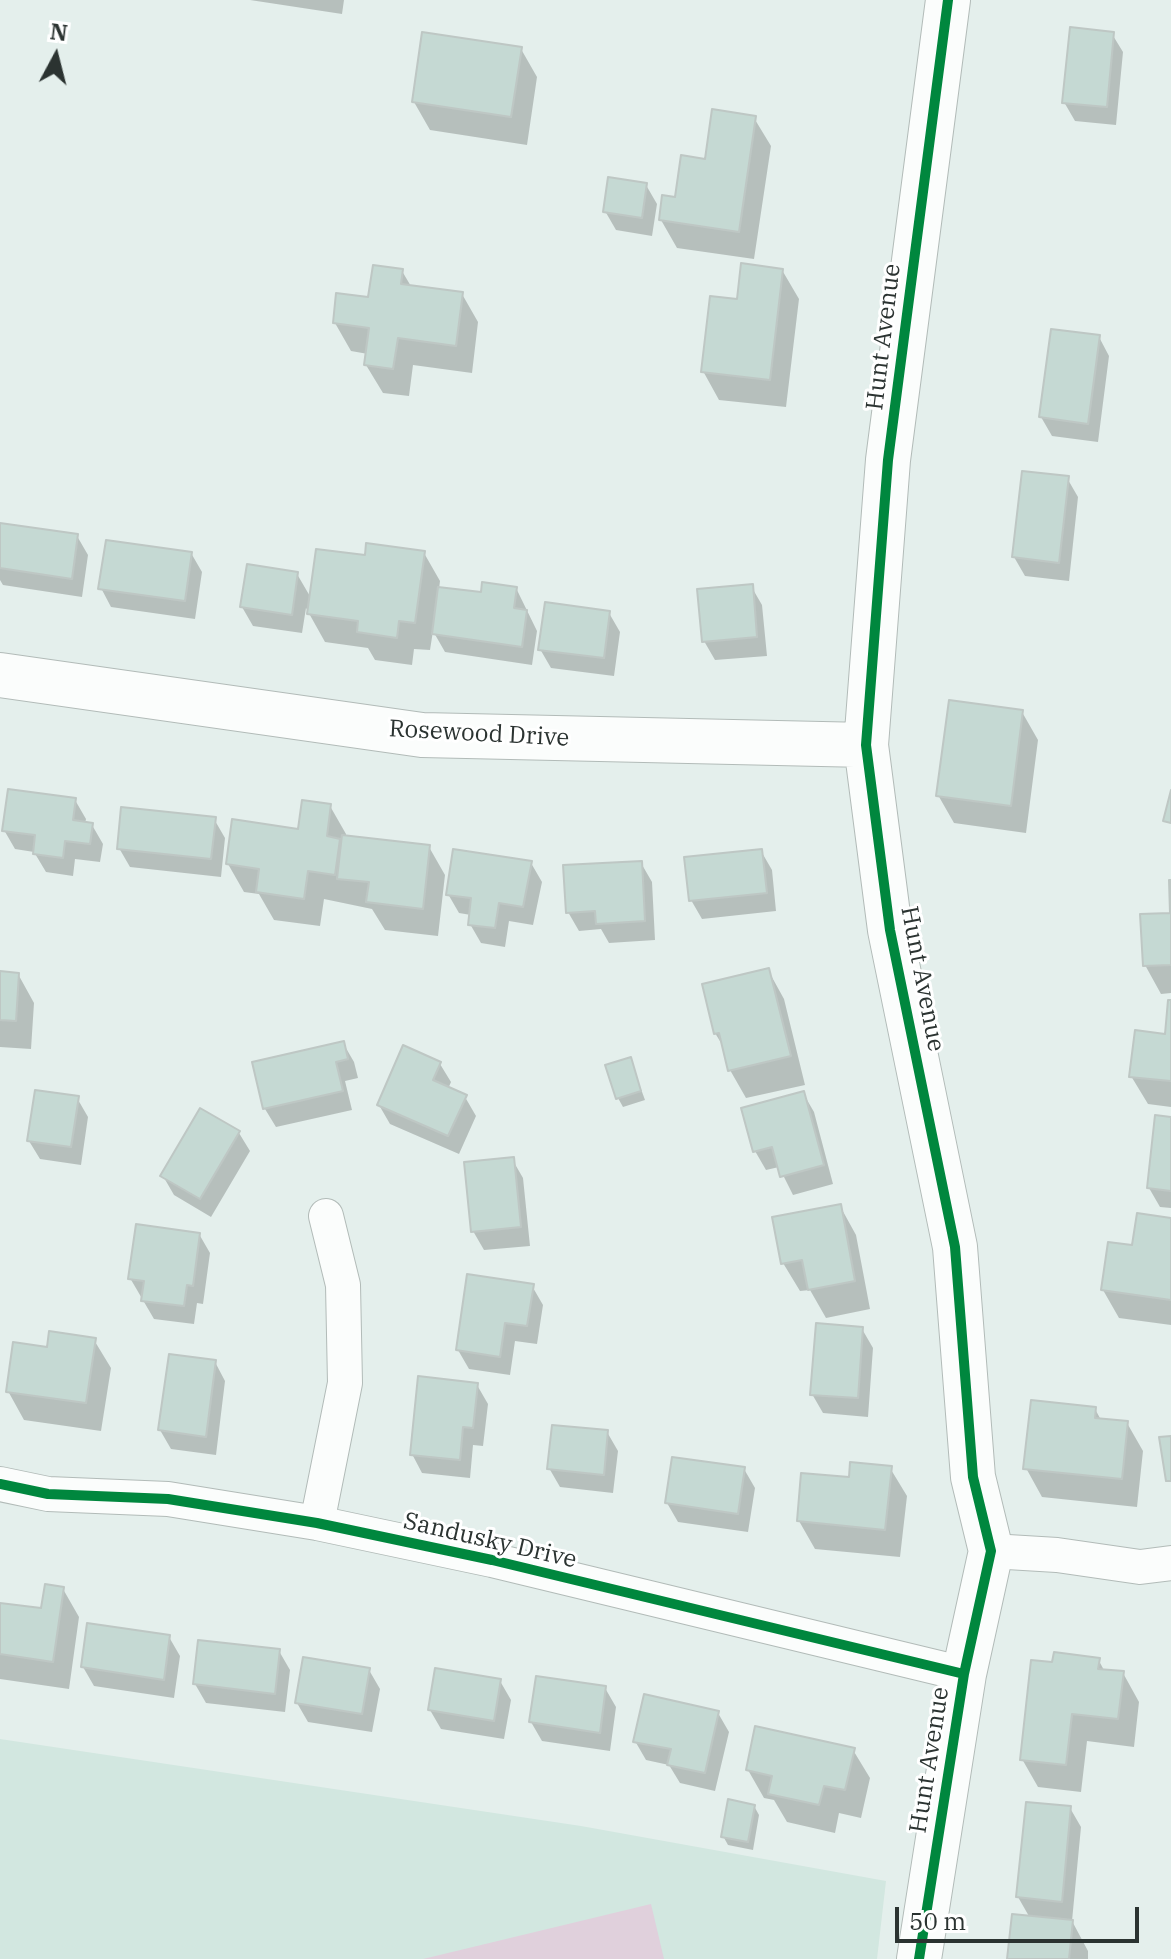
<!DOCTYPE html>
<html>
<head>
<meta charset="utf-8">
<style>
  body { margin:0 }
  #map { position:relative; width:1171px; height:1959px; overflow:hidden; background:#e4efec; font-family:"IBM Plex Serif",serif }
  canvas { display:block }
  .north { position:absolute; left:16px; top:16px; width:80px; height:80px; -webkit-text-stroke:6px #fff; paint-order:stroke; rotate:7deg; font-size:22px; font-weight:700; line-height:32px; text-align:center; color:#2b3331 }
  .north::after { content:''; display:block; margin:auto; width:28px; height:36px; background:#2b3331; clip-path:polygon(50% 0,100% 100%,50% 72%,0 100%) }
  .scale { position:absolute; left:895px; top:1907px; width:244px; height:36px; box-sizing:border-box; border:4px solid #2b3331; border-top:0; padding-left:10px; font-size:24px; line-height:28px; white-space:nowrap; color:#2b3331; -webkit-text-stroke:6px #fff; paint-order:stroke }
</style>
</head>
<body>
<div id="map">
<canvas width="1171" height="1959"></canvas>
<div class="north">N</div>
<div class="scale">50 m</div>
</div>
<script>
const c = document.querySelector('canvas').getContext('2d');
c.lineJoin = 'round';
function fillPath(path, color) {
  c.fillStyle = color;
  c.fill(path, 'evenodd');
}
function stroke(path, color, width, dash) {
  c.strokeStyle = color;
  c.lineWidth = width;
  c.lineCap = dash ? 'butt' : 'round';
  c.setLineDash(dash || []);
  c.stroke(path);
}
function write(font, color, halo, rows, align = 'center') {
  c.font = font + ' "IBM Plex Serif",serif';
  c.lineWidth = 6;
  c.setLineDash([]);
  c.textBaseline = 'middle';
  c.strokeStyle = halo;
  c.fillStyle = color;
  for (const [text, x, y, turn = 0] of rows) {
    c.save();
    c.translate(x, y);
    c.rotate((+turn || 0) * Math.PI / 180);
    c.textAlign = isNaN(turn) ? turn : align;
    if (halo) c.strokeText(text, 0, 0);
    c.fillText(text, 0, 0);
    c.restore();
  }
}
fillPath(new Path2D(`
  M0,1739L581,1826L886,1881L877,1959H0Z`), '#d2e7e0');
fillPath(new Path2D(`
  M651,1904L664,1959H423Z`), '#e0d0dc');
fillPath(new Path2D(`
  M250,0H344L342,14Z
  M1112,34L1123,52L1116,125L1075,121L1064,102Z
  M521,49L537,77L527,145L430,130L414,102Z
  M754,118L771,146L754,259L677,248L661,220L707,161Z
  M646,185L657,204L652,236L616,230L605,211Z
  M782,270L799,299L786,407L719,400L703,371L739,301Z
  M402,271L412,288L462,294L478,322L472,373L413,365L409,396L383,393L366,365L368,354L351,351L335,323L370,299Z
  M1099,337L1109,356L1098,442L1052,436L1041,417Z
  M1067,478L1078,497L1069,581L1025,576L1014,557Z
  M0,525L77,536L88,555L82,597L3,585L0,580Z
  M191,553L202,572L195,619L111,607L101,588Z
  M424,553L440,581L439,589L483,595L516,588L537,631L532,665L445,652L433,631L430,650L414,649L412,665L375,660L368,648L325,642L306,608L302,633L253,626L242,607L297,574L311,598L366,558Z
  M751,586L762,605L767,656L715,660L704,641Z
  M609,613L620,632L614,676L551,668L540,649Z
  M1022,712L1038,740L1026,833L954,823L938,795Z
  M75,800L86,819L85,824L92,825L103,844L100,862L75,859L73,876L46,872L34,852L15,849L4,830Z
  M330,806L346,834V837L429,847L445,875L438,936L385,930L372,909L324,899L320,926L274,920L259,894L244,892L228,864L300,831Z
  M214,819L225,838L221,877L130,867L119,848Z
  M761,851L772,870L776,911L702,919L691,900Z
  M531,863L542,882L533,925L509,921L505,947L481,943L470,924L471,915L459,913L448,894Z
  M641,863L652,882L655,940L609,943L601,929L579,931L568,912Z
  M1171,915V993L1161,994L1145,965Z
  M768,970L784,999L805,1085L746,1098L730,1070L726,1051L715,1033Z
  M0,973L18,974L34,1003L31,1049L0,1047Z
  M1171,1002V1107L1148,1104L1131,1076L1166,1036Z
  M343,1043L354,1062L358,1078L345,1081L352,1110L276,1127L265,1109Z
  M630,1059L645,1100L623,1107L618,1098Z
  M440,1064L451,1082L448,1089L465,1097L476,1116L459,1154L390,1124L379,1105Z
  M803,1093L814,1112L833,1184L793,1195L779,1167L766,1170L755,1151Z
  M77,1098L88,1117L81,1165L40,1159L29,1141Z
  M1171,1119V1208L1160,1207L1149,1188Z
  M239,1133L250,1151L211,1217L174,1195L163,1176Z
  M512,1159L523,1178L530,1246L484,1250L473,1231Z
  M840,1206L856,1235L870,1309L826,1318L810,1290L800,1291L783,1263Z
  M1171,1220V1325L1119,1318L1103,1290Z
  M199,1234L210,1253L203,1304L197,1303L194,1324L154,1319L130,1278Z
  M532,1286L543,1305L537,1344L515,1341L510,1375L469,1369L458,1350Z
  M862,1329L873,1348L868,1417L823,1413L812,1394Z
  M94,1340L111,1368L101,1431L24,1420L8,1391Z
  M215,1362L225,1381L216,1455L171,1449L160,1430Z
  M477,1385L488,1404L483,1446L473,1445L470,1478L422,1473L412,1454Z
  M1095,1409L1101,1420L1127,1423L1143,1451L1137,1507L1042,1497L1026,1468Z
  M607,1432L618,1451L613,1493L560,1487L549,1468Z
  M890,1468L907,1496L900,1557L815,1549L799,1521Z
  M744,1469L755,1488L748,1532L678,1522L667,1503Z
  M63,1589L79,1617L69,1689L0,1679V1605L42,1611Z
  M169,1637L180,1656L174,1698L94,1686L83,1667Z
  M279,1651L290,1670L285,1712L206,1703L195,1684Z
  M1098,1659L1105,1672L1123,1673L1139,1702L1134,1747L1087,1741L1081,1792L1038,1787L1022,1759L1054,1664Z
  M369,1670L380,1689L372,1732L308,1722L297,1703Z
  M500,1681L511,1700L504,1739L441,1729L430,1710Z
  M605,1688L616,1707L610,1751L542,1741L531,1722Z
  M718,1713L729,1732L715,1791L680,1783L669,1765L646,1760L635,1741Z
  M853,1750L870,1778L861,1818L839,1813L835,1833L787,1822L774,1800L764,1798L748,1770Z
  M754,1806L759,1815L753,1850L728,1845L723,1836Z
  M1070,1808L1081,1827L1072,1921L1088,1951V1959H1009L1030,1918L1018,1897Z`), '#0003');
const building = new Path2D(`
  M1070,27L1114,32L1107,107L1062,103Z
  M422,32L522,47L511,117L412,102Z
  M712,109L756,116L739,232L659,220L662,195L675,197L681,155L705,159Z
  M608,177L647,183L642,218L603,212Z
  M741,263L783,269L770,380L701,372L710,296L737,299Z
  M373,265L403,269L401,284L463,292L456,346L398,338L393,369L364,365L369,328L333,323L336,293L368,297Z
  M1051,329L1100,335L1088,424L1039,417Z
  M1022,471L1069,476L1059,563L1012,557Z
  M0,523L78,534L72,579L0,568Z
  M106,540L192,552L185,601L98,589Z
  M366,543L425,551L415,623L399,621L397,638L357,632L358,621L307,614L316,549L365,555Z
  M247,564L298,572L292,615L240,607Z
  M482,582L517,587L514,608L527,610L522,647L432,634L438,587L481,592Z
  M753,584L757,637L702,642L697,589Z
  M545,602L610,611L604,658L538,650Z
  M949,700L1023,710L1011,806L936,796Z
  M8,789L76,798L73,820L93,823L90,844L65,841L63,858L33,854L35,835L2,831Z
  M1171,790V823L1163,821Z
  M302,800L331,804L327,836L340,839L335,875L308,871L304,899L256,892L259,869L226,864L232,819L298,829Z
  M121,807L216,817L211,859L117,849Z
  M342,835L430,845L423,909L366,902L369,882L337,879Z
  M453,849L532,861L523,907L499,903L495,928L468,925L471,898L446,895Z
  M762,849L767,893L689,901L684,857Z
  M642,861L645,921L596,924L595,911L566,913L563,865Z
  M1169,880H1171V965L1143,966L1140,914L1170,913Z
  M769,968L791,1056L728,1071L719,1033L714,1034L702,984Z
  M0,971L19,973L16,1021L0,1020Z
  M1168,1000H1171V1081L1129,1077L1135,1030L1165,1034Z
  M344,1041L348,1059L336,1062L343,1091L263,1109L252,1062Z
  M403,1045L441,1062L433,1080L467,1095L448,1136L377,1105Z
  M631,1057L641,1091L616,1099L605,1065Z
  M35,1090L79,1096L71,1147L27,1141Z
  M804,1091L824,1165L780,1177L772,1147L753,1152L741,1108Z
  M200,1108L240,1131L200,1199L160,1176Z
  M1155,1115L1171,1117V1191L1147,1188Z
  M514,1157L521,1227L471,1232L464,1162Z
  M841,1204L855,1281L808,1290L802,1260L781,1264L772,1217Z
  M1137,1213L1171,1218V1300L1101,1290L1108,1242L1132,1245Z
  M136,1224L200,1233L193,1286L187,1285L184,1306L141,1301L144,1281L128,1279Z
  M467,1274L534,1284L527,1326L505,1323L500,1357L456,1350Z
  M816,1323L863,1327L858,1398L810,1395Z
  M49,1331L96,1338L86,1403L6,1392L13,1342L47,1347Z
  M169,1354L216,1360L206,1437L158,1430Z
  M418,1376L478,1383L473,1428L463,1427L460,1460L410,1455Z
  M1031,1400L1096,1407L1095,1418L1128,1421L1122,1479L1023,1469Z
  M552,1425L608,1430L604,1475L547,1469Z
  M1171,1436V1481H1166L1159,1437Z
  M672,1457L745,1467L738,1514L665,1503Z
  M850,1462L892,1466L885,1530L797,1521L801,1473L849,1477Z
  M45,1584L64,1587L53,1662L0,1654V1603L41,1608Z
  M87,1623L170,1635L164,1680L81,1667Z
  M198,1640L280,1649L275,1694L193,1684Z
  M1054,1652L1100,1658L1098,1669L1124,1671L1118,1719L1072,1714L1066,1765L1020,1760L1031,1660L1052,1662Z
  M303,1657L370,1668L362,1714L295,1703Z
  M435,1668L501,1679L494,1721L428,1710Z
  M536,1676L606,1686L600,1733L529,1722Z
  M644,1694L719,1711L705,1773L667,1765L671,1749L633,1742Z
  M755,1726L855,1748L845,1790L824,1786L819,1805L768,1794L772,1776L746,1770Z
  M728,1799L755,1805L748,1842L721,1837Z
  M1026,1802L1071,1806L1062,1902L1016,1897Z
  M1012,1914L1073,1920L1069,1959H1007Z`);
fillPath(building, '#c5d9d3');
stroke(building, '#bec7c4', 2);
const street = new Path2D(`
  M0,1484L48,1494L168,1499L317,1523L492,1560L964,1674
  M317,1523L345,1383L343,1285L326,1216
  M991,1551L1057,1555L1140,1567L1171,1563`);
const secondary = new Path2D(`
  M0,675L422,735L866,745
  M919,1959L964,1674L991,1551L973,1477L955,1247L890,930L866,745L888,460L948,0`);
stroke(street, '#b2bbb8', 36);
stroke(secondary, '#b2bbb8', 46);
stroke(street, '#fbfdfc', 34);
stroke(secondary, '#fbfdfc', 44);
stroke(new Path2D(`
  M0,1484L48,1494L168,1499L317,1523L492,1560L964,1674
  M919,1959L964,1674L991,1551L973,1477L955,1247L890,930L866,745L888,460L948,0`), '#00873e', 10);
write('24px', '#2b3331', '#fff', [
  ["Hunt Avenue",884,337,-83],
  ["Rosewood Drive",479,734,3],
  ["Hunt Avenue",922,979,79],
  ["Sandusky Drive",490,1541,13],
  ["Hunt Avenue",930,1760,-81]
]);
</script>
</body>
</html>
